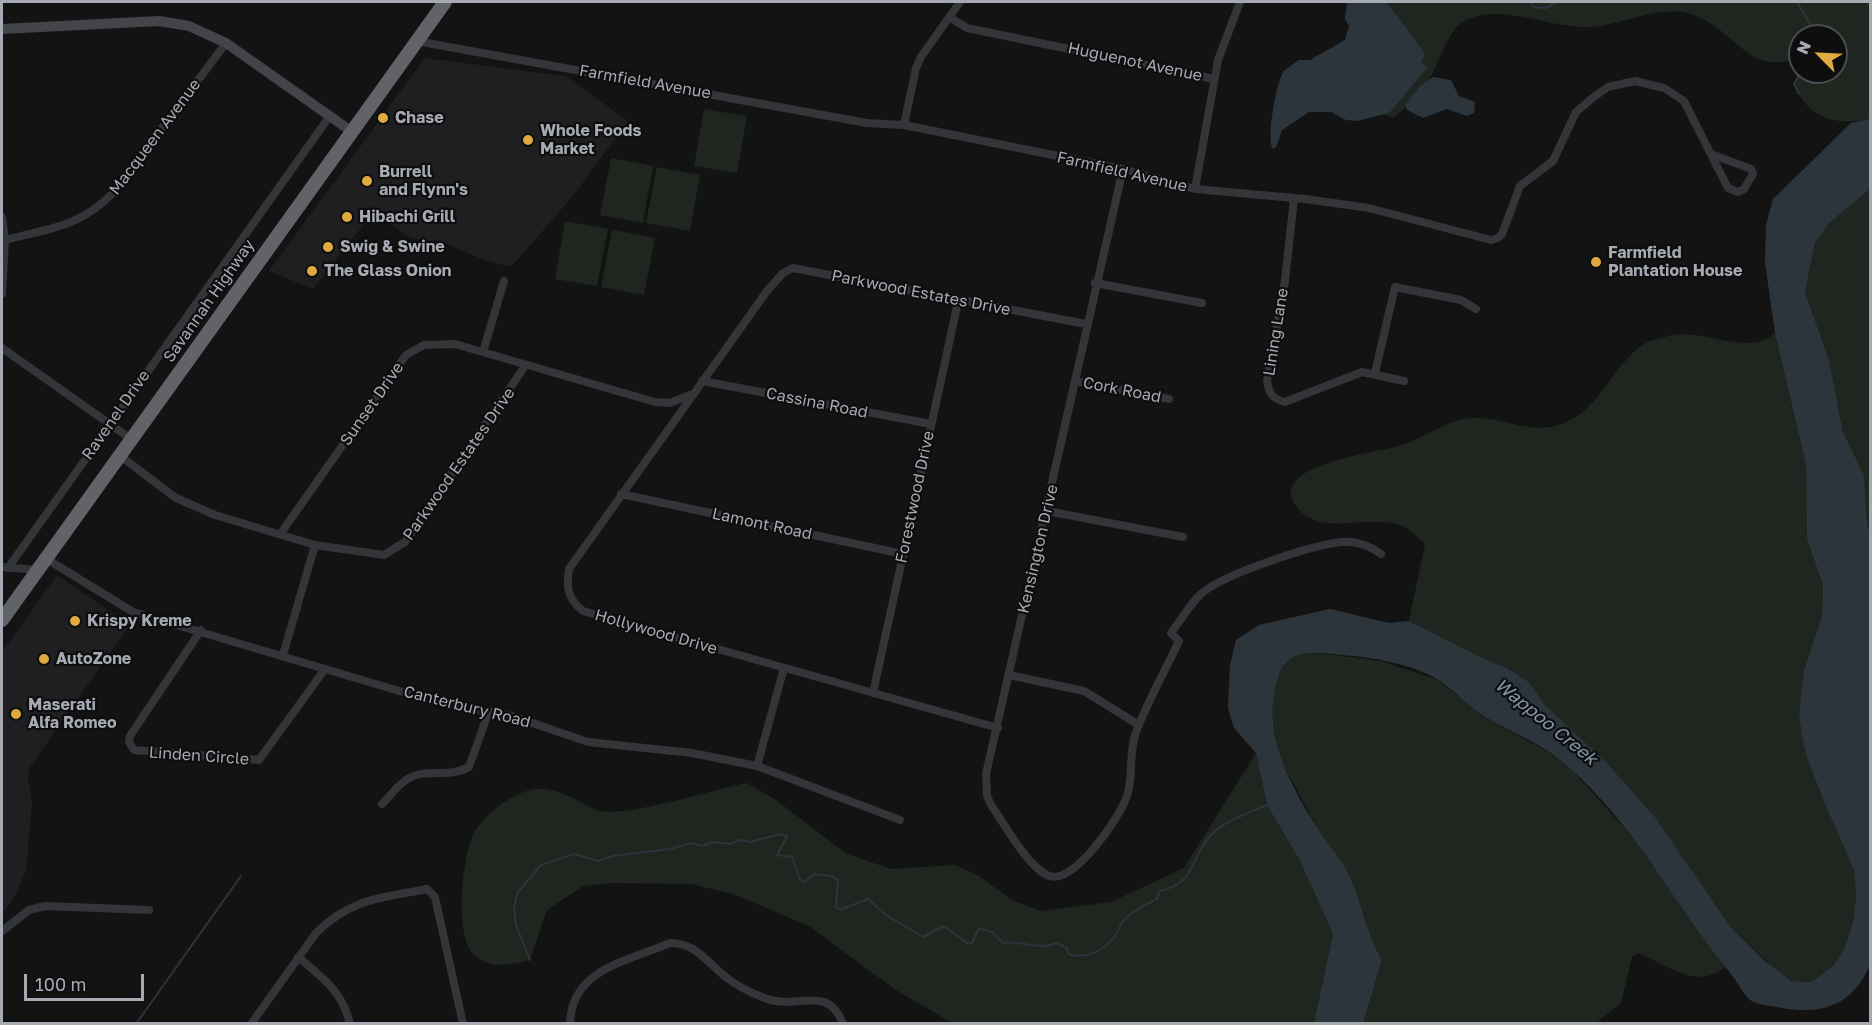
<!DOCTYPE html>
<html>
<head>
<meta charset="utf-8">
<style>
  body { margin:0 }
  #map { position:relative; width:1872px; height:1025px; overflow:hidden; background:#131314; font-family:"Golos Text",sans-serif }
  canvas { display:block }
  .frame { position:absolute; inset:0; border:3px solid #a6aab3; pointer-events:none }
  .north { position:absolute; left:1788px; top:24px; width:60px; height:60px; box-sizing:border-box; background:#0e0e0f; border:2px solid #4b4c51; border-radius:50%; rotate:294deg; font-size:16px; font-weight:700; line-height:24px; text-align:center; color:#a6aab3 }
  .north::after { content:''; display:block; margin:auto; width:21px; height:27px; background:#dfab40; clip-path:polygon(50% 0,100% 100%,50% 72%,0 100%) }
  .scale { position:absolute; left:24px; top:974px; width:120px; height:27px; box-sizing:border-box; border:3px solid #a6aab3; border-top:0; padding-left:8px; font-size:18px; line-height:21px; white-space:nowrap; color:#a6aab3; -webkit-text-stroke:4px #0e0e0f; paint-order:stroke }
</style>
</head>
<body>
<div id="map">
<canvas width="1872" height="1025"></canvas>
<div class="frame"></div>
<div class="north">N</div>
<div class="scale">100 m</div>
</div>
<script>
const c = document.querySelector('canvas').getContext('2d');
c.lineJoin = 'round';
function fillPath(path, color) {
  c.fillStyle = color;
  c.fill(path, 'evenodd');
}
function stroke(path, color, width, dash) {
  c.strokeStyle = color;
  c.lineWidth = width;
  c.lineCap = dash ? 'butt' : 'round';
  c.setLineDash(dash || []);
  c.stroke(path);
}
function write(font, color, halo, rows, align = 'center') {
  c.font = font + ' "Golos Text",sans-serif';
  c.lineWidth = 4.5;
  c.setLineDash([]);
  c.textBaseline = 'middle';
  c.strokeStyle = halo;
  c.fillStyle = color;
  for (const [text, x, y, turn = 0] of rows) {
    c.save();
    c.translate(x, y);
    c.rotate((+turn || 0) * Math.PI / 180);
    c.textAlign = isNaN(turn) ? turn : align;
    if (halo) c.strokeText(text, 0, 0);
    c.fillText(text, 0, 0);
    c.restore();
  }
}
fillPath(new Path2D(`
  M425,58L566,76L628,121L573,196L513,265L506,266L482,259L437,240L428,242L409,237L384,219L377,217L368,219L313,289L269,271Z
  M57,575L130,625L30,767L28,777L32,803L26,871L13,900L2,913V652Z`), '#1f1f21');
fillPath(new Path2D(`
  M1376,2H1870V119C1836,126 1808,119 1794,84L1801,72H1836V36H1800V57C1752,77 1738,36 1701,18C1666,0 1626,25 1590,27C1547,29 1499,0 1461,23C1450,30 1437,65 1430,78C1420,95 1408,106 1393,118L1372,109Z
  M704,109L747,116L737,173L694,166Z
  M611,158L653,166L643,223L600,215Z
  M657,167L700,175L690,231L646,223Z
  M1870,189V534L1867,523L1864,475L1843,432L1829,360L1805,292L1815,243L1829,223Z
  M565,221L608,229L597,286L555,279Z
  M612,230L655,238L644,295L601,287Z
  M1775,333L1806,465L1807,539L1823,585L1822,616L1799,714L1802,737L1808,761L1827,809L1854,870L1856,898L1853,922L1845,947L1833,966L1811,982L1791,981L1776,970L1730,926L1655,817L1607,763L1544,704L1529,682L1507,668L1482,658L1409,621L1425,544C1418,538 1409,527 1400,525C1369,514 1319,538 1296,506C1265,464 1382,452 1402,445C1424,438 1447,420 1470,418C1499,416 1525,433 1555,426C1598,416 1610,367 1644,344C1650,340 1659,339 1665,337C1700,325 1746,359 1775,333Z
  M1309,652L1381,661L1438,680L1484,717L1548,752L1572,770L1628,832L1725,967C1696,991 1667,964 1638,953L1632,957L1621,1003L1596,1023H1363L1382,960L1370,939L1364,915L1283,764C1272,728 1257,660 1309,652Z
  M1256,753L1267,805L1300,861L1333,934L1314,1024L952,1023L896,990L809,926L733,894L691,884L611,883L583,886L547,910L530,960C516,963 499,968 485,962C482,960 473,955 471,951C455,929 462,854 475,831C483,818 498,805 511,798C540,781 556,790 583,803C588,806 594,810 600,811C634,816 710,790 747,783L776,800L847,854L891,869L956,865L979,876L1012,900L1041,911L1111,902L1184,868Z`), '#1f2620');
fillPath(new Path2D(`
  M1347,2H1386C1399,18 1412,36 1425,54L1421,62L1428,67L1389,113L1357,121L1346,120L1331,112H1309L1282,130L1276,147L1273,149C1266,140 1276,81 1284,71C1288,67 1295,63 1299,60H1310L1345,40L1349,26L1345,19Z
  M1433,77L1451,80L1459,96L1475,102L1474,113L1467,116L1447,109L1423,118L1407,110L1405,105L1420,86Z
  M1870,119V189L1829,223L1815,243L1805,292L1829,360L1843,432L1864,475L1867,523L1870,534V965C1852,1005 1824,1015 1782,1008C1773,1006 1757,1005 1750,1000C1743,994 1737,981 1731,974C1694,929 1664,879 1629,833C1607,804 1579,773 1549,752C1530,739 1507,730 1487,718C1470,708 1456,692 1440,681C1413,664 1372,657 1341,655C1314,652 1288,647 1278,677C1259,734 1294,792 1324,838C1330,847 1338,855 1343,864C1361,894 1364,930 1382,960L1363,1023H1314L1333,934L1300,861L1267,805L1256,753L1234,728L1228,708L1230,665L1236,640L1259,625L1330,609L1389,623L1409,621L1482,658L1507,668L1529,682L1544,704L1607,763L1655,817L1730,926L1764,960L1791,981L1811,982L1833,966L1845,947L1853,922L1856,898L1854,870L1827,809L1808,761L1802,737L1799,714L1804,671L1822,616L1823,585L1807,539L1806,465L1775,333L1765,263L1766,225L1773,199L1851,123Z`), '#2d353c');
stroke(new Path2D(`
  M1530,2L1533,7L1546,8L1558,2
  M1797,2L1813,29V36
  M1799,94L1794,84L1801,72
  M530,960L516,925L514,909L517,893L541,865L574,854L598,861L613,856L670,849L691,843L702,846L712,842L731,844L740,840L750,842L781,834L787,837L777,855L792,857L800,880L805,882L814,874L831,876L838,880L836,907L840,910L868,899L886,915L923,937L944,926L968,944L972,943L979,928L992,932L1003,943C1021,940 1039,951 1056,943L1066,947L1069,954C1086,960 1105,950 1115,936C1118,933 1119,927 1122,923C1130,912 1145,905 1157,899L1160,891C1197,882 1189,860 1210,836C1223,821 1249,813 1267,805
  M136,1024L241,876`), '#2d353c', 2);
stroke(new Path2D(`
  M949,17L967,28L1214,79
  M416,41L867,123L904,125L1123,169L1195,189L1305,199L1369,208L1491,240L1498,238L1502,234L1520,186L1553,161L1576,112L1595,96L1608,87L1635,81L1664,88L1684,101L1728,188L1738,192L1744,189L1753,174L1751,169L1711,154
  M904,125L916,68L921,57L960,2
  M1123,169L986,774L987,796L991,805C1004,823 1028,868 1049,876C1074,885 1120,817 1127,796C1134,775 1128,753 1136,732C1148,701 1165,671 1179,641L1171,633C1181,620 1190,604 1202,593C1225,574 1311,545 1342,542C1356,541 1370,546 1381,554
  M1195,189L1218,60L1240,2
  M1294,198L1285,281L1267,381C1269,393 1272,399 1285,402L1362,372L1404,381
  M2,217L5,240L2,294
  M5,240C51,228 80,227 114,192L226,43
  M1095,283L1202,303
  M2,348L131,439
  M483,352L504,281
  M1375,373L1395,287L1461,300L1476,309
  M702,381L931,424
  M1075,381L1169,399
  M119,455L176,498L215,515L315,545L384,555L405,542L525,366
  M621,494L903,554
  M1047,511L1183,537
  M281,533L406,355L424,345L455,344L655,402L670,403L690,395
  M45,558L133,612L433,701L512,716L588,742L692,753L757,766L900,820
  M2,567L37,570
  M8,568L329,117
  M201,630L130,736L129,742L134,750L259,760L325,669
  M283,655L315,545
  M1009,675L1084,691L1139,725
  M873,693L958,302
  M998,728L583,611C568,599 566,588 569,569L767,291L783,273L793,268L1086,324
  M757,766L784,668
  M382,804C390,796 397,786 406,780C424,767 448,779 469,767L489,711
  M2,931L29,910L45,906L149,910
  M298,957C322,977 343,992 350,1024
  M251,1024L316,933C351,898 382,898 427,889L435,897L463,1024
  M570,1024C571,969 628,961 670,943C697,943 707,963 727,978C738,987 754,994 767,999C796,1010 828,983 843,1024`), '#343539', 8);
stroke(new Path2D(`
  M2,29L159,21L189,26L226,43L351,131`), '#424449', 10);
stroke(new Path2D(`
  M2,620L445,2`), '#616369', 14);
for (const [x, y, r, color] of [
  [383,118,6,"#dfab40"],
  [528,140,6,"#dfab40"],
  [367,181,6,"#dfab40"],
  [347,217,6,"#dfab40"],
  [328,247,6,"#dfab40"],
  [1596,262,6,"#dfab40"],
  [312,271,6,"#dfab40"],
  [75,621,6,"#dfab40"],
  [44,659,6,"#dfab40"],
  [16,714,6,"#dfab40"]
]) {
  const dot = new Path2D();
  dot.arc(x, y, r, 0, 2 * Math.PI);
  c.fillStyle = color;
  c.fill(dot);
  stroke(dot, '#0e0e0f', 2);
}
write('16px', '#a6aab3', '#0e0e0f', [
  ["Huguenot Avenue",1135,62,12],
  ["Farmfield Avenue",645,82,10],
  ["Macqueen Avenue",155,137,-53],
  ["Farmfield Avenue",1122,172,13],
  ["Parkwood Estates Drive",921,293,11],
  ["Savannah Highway",209,301,-55],
  ["Lining Lane",1276,332,-81],
  ["Cork Road",1122,390,11],
  ["Cassina Road",817,403,11],
  ["Sunset Drive",372,404,-55],
  ["Ravenel Drive",116,415,-55],
  ["Parkwood Estates Drive",459,464,-55],
  ["Forestwood Drive",915,497,-78],
  ["Lamont Road",762,524,12],
  ["Kensington Drive",1038,549,-77],
  ["Hollywood Drive",656,632,16],
  ["Canterbury Road",467,707,14],
  ["Linden Circle",199,756,4]
]);
write('bold 16px', '#a6aab3', '#0e0e0f', [
  ["Chase",395,118],
  ["Whole Foods",540,131],
  ["Market",540,149],
  ["Burrell",379,172],
  ["and Flynn's",379,190],
  ["Hibachi Grill",359,217],
  ["Swig & Swine",340,247],
  ["Farmfield",1608,253],
  ["Plantation House",1608,271],
  ["The Glass Onion",324,271],
  ["Krispy Kreme",87,621],
  ["AutoZone",56,659],
  ["Maserati",28,705],
  ["Alfa Romeo",28,723]
], 'left');
write('italic 18px', '#8096ab', '#0e0e0f', [
  ["Wappoo Creek",1546,722,39]
]);
</script>
</body>
</html>
